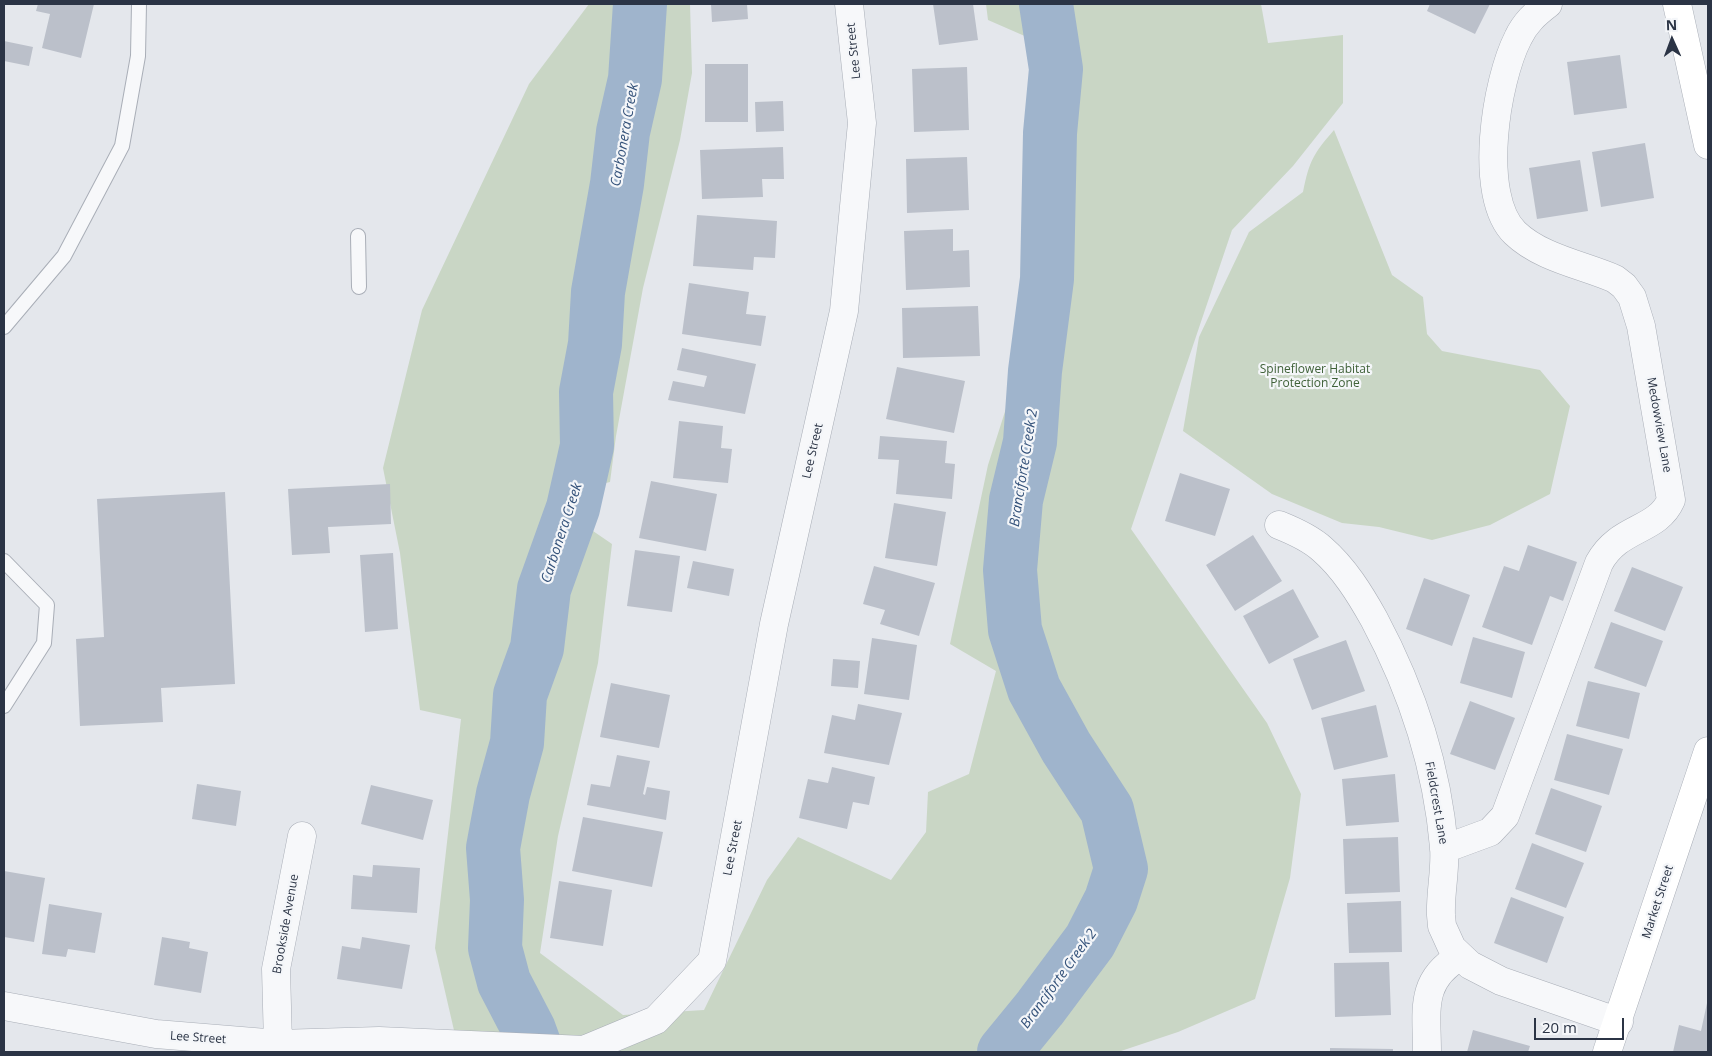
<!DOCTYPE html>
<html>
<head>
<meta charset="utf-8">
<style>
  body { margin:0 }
  #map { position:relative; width:1712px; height:1056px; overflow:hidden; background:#e4e7ec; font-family:"Open Sans",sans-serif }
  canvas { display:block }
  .frame { position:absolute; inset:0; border:5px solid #2b3445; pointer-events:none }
  .north { position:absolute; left:1647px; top:15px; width:50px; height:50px; -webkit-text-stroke:4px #f4f6f9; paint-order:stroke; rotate:358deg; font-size:14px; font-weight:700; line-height:20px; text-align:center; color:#2b3445 }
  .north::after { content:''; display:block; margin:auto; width:18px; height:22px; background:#2b3445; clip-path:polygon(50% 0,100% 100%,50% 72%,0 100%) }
  .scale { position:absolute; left:1534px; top:1018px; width:90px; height:22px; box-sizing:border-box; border:2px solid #2b3445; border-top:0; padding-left:6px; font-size:15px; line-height:18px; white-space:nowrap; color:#2b3445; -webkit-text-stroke:4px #f4f6f9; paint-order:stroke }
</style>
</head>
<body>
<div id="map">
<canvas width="1712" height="1056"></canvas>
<div class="frame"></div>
<div class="north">N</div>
<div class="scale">20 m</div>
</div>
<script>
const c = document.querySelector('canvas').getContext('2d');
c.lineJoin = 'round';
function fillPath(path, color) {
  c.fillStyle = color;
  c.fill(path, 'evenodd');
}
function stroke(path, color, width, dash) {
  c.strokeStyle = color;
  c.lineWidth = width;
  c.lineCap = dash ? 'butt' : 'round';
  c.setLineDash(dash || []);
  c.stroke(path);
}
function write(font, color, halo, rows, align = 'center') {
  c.font = font + ' "Open Sans",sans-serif';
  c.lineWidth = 4.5;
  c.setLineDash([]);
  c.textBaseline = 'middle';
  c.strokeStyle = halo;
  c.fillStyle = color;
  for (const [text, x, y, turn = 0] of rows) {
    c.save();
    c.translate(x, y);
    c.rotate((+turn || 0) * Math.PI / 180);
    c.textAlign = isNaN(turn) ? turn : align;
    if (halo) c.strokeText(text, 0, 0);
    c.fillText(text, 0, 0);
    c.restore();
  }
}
fillPath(new Path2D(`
  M589,4H690L692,73L680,140L643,288L616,436L610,482L589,487L574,518L612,544L598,663L558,836L540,953L623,1015L704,1010L767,880L798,837L891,880L926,832L928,792L969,774L996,671L950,644L988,465L1022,358L1042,210L1043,44L988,20L986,4H1261L1268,43L1343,35V103L1293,166L1232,230L1131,529L1267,723L1301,794L1290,878L1255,999L1178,1032L1118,1052H459L435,948L461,719L420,710L400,553L383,468L422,310L529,84Z
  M1334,130L1392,275L1423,297L1427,334L1442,351L1540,370L1570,406L1550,494L1490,525L1432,540L1379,527L1342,523L1272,494L1183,431L1199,337L1249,232L1303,192C1309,161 1314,153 1334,130Z`), '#c9d6c5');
stroke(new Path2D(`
  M537,1052L529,1030L504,982L495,948L497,900L493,848L503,794L517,743L520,695L537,648L544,589L573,508L587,446L586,392L595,344L598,292L617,184L623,132L635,79L640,4
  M1004,1052L1040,1008L1090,941L1111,900L1121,869L1107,810L1066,747L1034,689L1015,630L1010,570L1016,500L1030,442L1035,371L1047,279L1050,133L1056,69L1046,4`), '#9fb4cc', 54);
fillPath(new Path2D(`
  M38,4H94L81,58L42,48L50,14L36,11Z
  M711,4H747L748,19L712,22Z
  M933,4H973L978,40L939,45Z
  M1430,4H1490L1475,34L1427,11Z
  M4,41L33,47L29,66L4,61Z
  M1620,55L1627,108L1574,115L1567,62Z
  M705,64H748V122H705Z
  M967,67L969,130L914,132L912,69Z
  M783,101L784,131L756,132L755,102Z
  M1645,143L1654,198L1601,207L1592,152Z
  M783,147L784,179H762L763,197L702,199L700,150Z
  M967,157L969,210L907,213L906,159Z
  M1580,160L1588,211L1537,219L1529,168Z
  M697,215L777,221L775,258L754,257L753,270L693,266Z
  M953,229V251L969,250L970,287L906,290L904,231Z
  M689,283L749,292L746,314L766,316L761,346L682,334Z
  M978,306L980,356L903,358L902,308Z
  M682,348L756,364L745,414L668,400L673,381L704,387L707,376L677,370Z
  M897,367L965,381L954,433L886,419Z
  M679,421L723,426L721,448L732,449L728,483L673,478Z
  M880,436L947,441L945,463L955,464L952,499L896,494L899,460L878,459Z
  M1180,473L1230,489L1215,536L1165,521Z
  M651,481L717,494L706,551L639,538Z
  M390,484L391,524L328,527L330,553L292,555L288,489Z
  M225,492L235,684L161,688L163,722L80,726L76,639L104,637L97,499Z
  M894,503L946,512L937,566L885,558Z
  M1253,535L1282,581L1235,611L1206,565Z
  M1528,545L1577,562L1563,601L1550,596L1532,645L1482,627L1504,566L1519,571Z
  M635,550L680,556L672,612L627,606Z
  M393,553L398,629L365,632L360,555Z
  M693,561L734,569L729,596L687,588Z
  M874,566L935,583L919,636L880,624L885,610L863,604Z
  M1632,567L1683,587L1665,631L1614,611Z
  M1424,578L1470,595L1452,646L1406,629Z
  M1293,589L1319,637L1269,664L1243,616Z
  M1611,622L1663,641L1646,687L1594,668Z
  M1473,637L1525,652L1512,698L1460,683Z
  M872,638L917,645L909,700L864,694Z
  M1346,640L1365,691L1312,710L1293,659Z
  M833,659L860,661L858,688L831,686Z
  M1588,681L1640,693L1629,739L1576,726Z
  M611,683L670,695L659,748L600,737Z
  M1470,701L1515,718L1495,770L1450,754Z
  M858,704L902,713L889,765L824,753L832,715L855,720Z
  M1376,705L1388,757L1334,770L1321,718Z
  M1567,734L1623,749L1609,795L1554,780Z
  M617,755L650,761L643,794L645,795L647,787L670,791L666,820L587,805L591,784L610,787Z
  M832,767L875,777L869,805L853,802L847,829L799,818L808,779L828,783Z
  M1395,774L1399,822L1346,826L1342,779Z
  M197,784L241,791L236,826L192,819Z
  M371,785L433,800L423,840L361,824Z
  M1551,788L1602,806L1586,852L1535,834Z
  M583,817L663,832L652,887L572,871Z
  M1398,837L1400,892L1345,894L1343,839Z
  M1532,843L1584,863L1566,908L1515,889Z
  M373,865L420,868L417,913L351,909L353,875L372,877Z
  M4,871L45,878L34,942L4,937Z
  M559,881L612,890L603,946L550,938Z
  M1511,897L1564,917L1547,963L1494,943Z
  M1401,901L1402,952L1349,953L1347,903Z
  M49,904L102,913L95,953L68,949L66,957L42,954Z
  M162,937L190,942L189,948L208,952L201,993L154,985Z
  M362,937L410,945L402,989L337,979L342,946L360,949Z
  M1389,962L1391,1015L1335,1017L1334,963Z
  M1707,1003L1708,1052H1673L1679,1025L1701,1031Z
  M1473,1030L1530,1046L1528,1052H1467Z
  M1330,1048L1393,1049V1052H1330Z`), '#bbc0ca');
const lane = new Path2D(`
  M358,236L359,287
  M4,327L64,256L122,146L138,56L139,4
  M4,706L44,643L47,605L4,561`);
const street = new Path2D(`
  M1279,525C1294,531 1310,538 1322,549C1344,568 1360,594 1374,619C1412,690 1437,766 1444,847C1446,869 1440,893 1441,915L1442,926L1452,948L1470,965L1501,981L1619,1022
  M1444,849L1490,832L1505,816L1599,563C1619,526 1657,532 1671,500L1641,326L1632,297L1624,286L1615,279C1583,265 1541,258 1515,233C1477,196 1496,81 1518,38C1525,23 1535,14 1548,4
  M4,1006L156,1034L278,1044L379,1041L584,1050L656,1020L712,961L774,624L844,311L862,123L849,4
  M278,1044L276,969L302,836
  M1427,1052C1427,1011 1419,981 1459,957`);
const secondary = new Path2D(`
  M1677,4L1708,145
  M1607,1052L1708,751`);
stroke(lane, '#a9aeb7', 16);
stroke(street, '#a9aeb7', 29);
stroke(secondary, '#a9aeb7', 29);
stroke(lane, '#f7f8fa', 14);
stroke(street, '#f7f8fa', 28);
stroke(secondary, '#fff', 28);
write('12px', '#2b3445', '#f4f6f9', [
  ["Lee Street",854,51,-96],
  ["Medowview Lane",1659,425,80],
  ["Lee Street",813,451,-77],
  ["Fieldcrest Lane",1436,803,80],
  ["Lee Street",733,848,-79],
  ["Market Street",1658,902,-72],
  ["Brookside Avenue",286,924,-80],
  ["Lee Street",198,1038,4]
]);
write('12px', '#3f6138', '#f4f6f9', [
  ["Spineflower Habitat",1315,370],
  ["Protection Zone",1315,384]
]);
write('italic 14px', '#34527a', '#f4f6f9', [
  ["Carbonera Creek",625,135,-80],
  ["Branciforte Creek 2",1024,468,-81],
  ["Carbonera Creek",562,533,-72],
  ["Branciforte Creek 2",1059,979,-54]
]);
</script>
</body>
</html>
